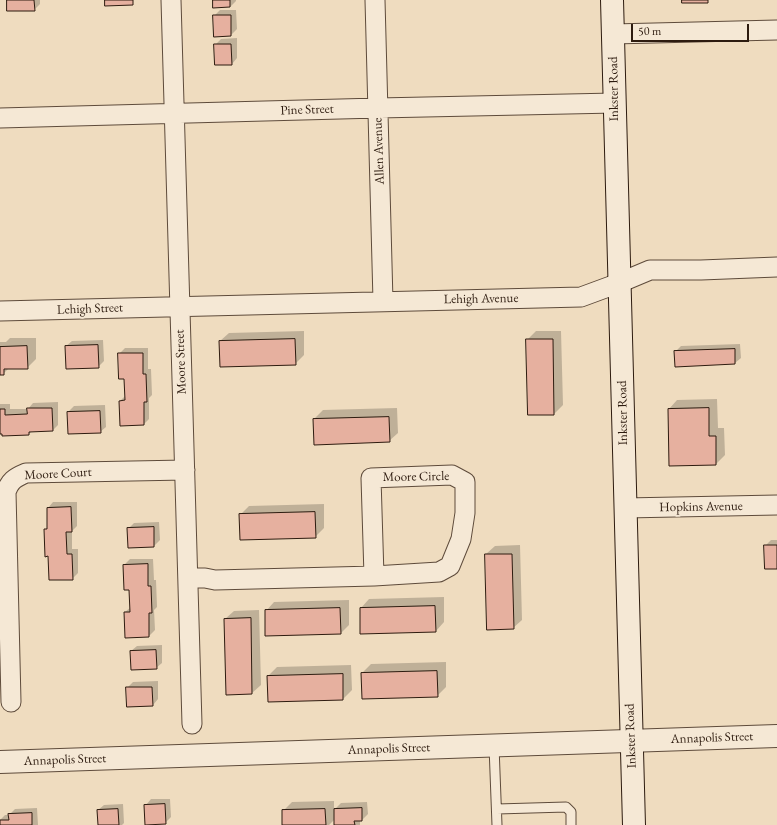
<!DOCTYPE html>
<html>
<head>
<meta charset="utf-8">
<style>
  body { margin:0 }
  #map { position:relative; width:777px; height:825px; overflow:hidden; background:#efdcbf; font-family:"EB Garamond",serif }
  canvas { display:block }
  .scale { position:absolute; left:631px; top:24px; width:118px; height:18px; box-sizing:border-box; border:2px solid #2d1b0f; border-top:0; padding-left:5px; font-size:12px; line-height:14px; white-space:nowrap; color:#2d1b0f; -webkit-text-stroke:3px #f5e8d5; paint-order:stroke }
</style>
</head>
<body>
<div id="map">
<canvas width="777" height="825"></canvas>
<div class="scale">50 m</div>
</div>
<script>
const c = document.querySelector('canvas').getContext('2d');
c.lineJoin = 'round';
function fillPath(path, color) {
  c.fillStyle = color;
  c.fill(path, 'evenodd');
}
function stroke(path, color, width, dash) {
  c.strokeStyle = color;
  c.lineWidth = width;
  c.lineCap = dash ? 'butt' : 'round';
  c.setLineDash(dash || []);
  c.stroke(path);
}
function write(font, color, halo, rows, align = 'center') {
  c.font = font + ' "EB Garamond",serif';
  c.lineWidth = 4;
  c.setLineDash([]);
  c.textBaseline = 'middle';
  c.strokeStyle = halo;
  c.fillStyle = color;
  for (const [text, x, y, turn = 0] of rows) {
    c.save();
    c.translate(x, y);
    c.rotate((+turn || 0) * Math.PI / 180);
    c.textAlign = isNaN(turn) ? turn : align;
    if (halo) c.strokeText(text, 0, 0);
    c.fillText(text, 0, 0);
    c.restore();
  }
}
fillPath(new Path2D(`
  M8,0H40V4L34,10Z
  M214,0H236V1L230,7H214Z
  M220,10H236L237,29L231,35L214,16Z
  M237,38V58L232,64L215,45L221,39Z
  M304,331V355L295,364L220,341L229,333Z
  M536,331H561L563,405L554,414H529L527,340Z
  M10,338H36V359L27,368H9L3,374H0V342H6Z
  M103,340L104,361L98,367L66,346L72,341Z
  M740,344L741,358L735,363L676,366L675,352L681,346Z
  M125,348H148V369H151L152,395L149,398V419L144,424L120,401L126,395L125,378L119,354Z
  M717,399L718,428H724L725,455L716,464L669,409L677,400Z
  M58,402V425L53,430L32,431L29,434L0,433V404H10V409H28L33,403Z
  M105,405L106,427L100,432L68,412L74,406Z
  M397,408L398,433L389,441L314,419L323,410Z
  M53,502H77V526L72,531V549H78V573L72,579L49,555L45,530L48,527V508Z
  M324,504V528L315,537L240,515L249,506Z
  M159,522L160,540L154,546L128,529L134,523Z
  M771,540H777V568L765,546Z
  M520,545L522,620L513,628L486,554L495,546Z
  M130,559H153L154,580H156L157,607L154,610L155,630L149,636L125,612L131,607L130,589L124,565Z
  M444,597V622L436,631L361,608L369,599Z
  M349,600V625L341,633L266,611L274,602Z
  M259,610L261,685L252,693L225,619L234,611Z
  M162,645V663L156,668L131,651L137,646Z
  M446,662V687L437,696L362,673L371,664Z
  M351,665L352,690L343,699L268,676L277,667Z
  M158,681V699L153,705L127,688L133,682Z
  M151,799H170L171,817L165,823L146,805Z
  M334,801V810L341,803L367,802L368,814L362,820H360V825H335V819L329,825H283V811L292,802Z
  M123,804L124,823L122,825H99L98,810L104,805Z
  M37,808L38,825H0V820L5,815H9L15,809Z`), '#0003');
const building = new Path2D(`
  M7,0H34L35,11H7Z
  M105,0H133V5L105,6Z
  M213,0H230V7L213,8Z
  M682,0H708V3H682Z
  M213,15H231V36L214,37Z
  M214,44H231L232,65H215Z
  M295,339L296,365L220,367L219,341Z
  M526,339H553L554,415H528Z
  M98,345L99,368L66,369L65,346Z
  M27,346L28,369H4V375H0V347Z
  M735,349V364L675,367L674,351Z
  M118,353H143V374H146L147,402H144V425L120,426L119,401L125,400L124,379H119Z
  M27,408H52L53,431L29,432V435L2,436V434H0V409H5V415L27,414Z
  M709,408V436H716V465L669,466L668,409Z
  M100,411L101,433L68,434L67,412Z
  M389,417L390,442L314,445L313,419Z
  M71,507L72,532H66L67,554H72L73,580H49L48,556L45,557L44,529H47V508Z
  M315,512L316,538L240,540L239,514Z
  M154,527V547L128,548L127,528Z
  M764,545H777V569H765Z
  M485,554H512L514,629L487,630Z
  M148,564V586H151L152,613H149V637L125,638L124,612H130L129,590H124L123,565Z
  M435,606L436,632L360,634V608Z
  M340,608L341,634L265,636V610Z
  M251,618L252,694L226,695L224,619Z
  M156,650L157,669L131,670L130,651Z
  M437,671L438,697L362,699L361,673Z
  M343,674V700L268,702L267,676Z
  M126,687H152L153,706L127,707Z
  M165,804L166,824L145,825L144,805Z
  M362,808V821H354L355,825H334V809Z
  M118,809L119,825H98L97,810Z
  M325,809L326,825H282V810Z
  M32,813V825H0V820H9L8,814Z`);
fillPath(building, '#e6b09f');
stroke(building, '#2d1b0f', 1);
const service = new Path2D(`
  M494,746L497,825
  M497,809L566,807L571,812V825`);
const minor = new Path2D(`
  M171,0L192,724
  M375,0L383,301
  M613,34L777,30
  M0,118L378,108L615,103
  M0,311L581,297L619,283L650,270H701L777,267
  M625,508L777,505
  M188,578H205L215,580L374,576L439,572L450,566L461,539L465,513V482L452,475L371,478L374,576
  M11,702L6,492C10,481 14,478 26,473L185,470`);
const tertiary = new Path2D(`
  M0,762L777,736`);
const secondary = new Path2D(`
  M612,0L634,825`);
stroke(service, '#5e4b3b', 11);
stroke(minor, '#5e4b3b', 21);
stroke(tertiary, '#5e4b3b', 24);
stroke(secondary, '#2d1b0f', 24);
stroke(service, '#f5e8d5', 9);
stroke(minor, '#f5e8d5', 19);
stroke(tertiary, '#f5e8d5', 22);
stroke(secondary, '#f5e8d5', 22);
write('13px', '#2d1b0f', '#f5e8d5', [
  ["Inkster Road",614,89,-91],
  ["Pine Street",307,110,-2],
  ["Allen Avenue",379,151,-92],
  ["Lehigh Avenue",481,299,-1],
  ["Lehigh Street",90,309,-2],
  ["Moore Street",181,362,-92],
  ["Inkster Road",623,413,-91],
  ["Moore Court",58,474,-3],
  ["Moore Circle",416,477,-1],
  ["Hopkins Avenue",701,507,-1],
  ["Inkster Road",631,736,-92],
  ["Annapolis Street",712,738,-2],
  ["Annapolis Street",389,749,-2],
  ["Annapolis Street",65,760,-2]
]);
</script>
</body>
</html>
